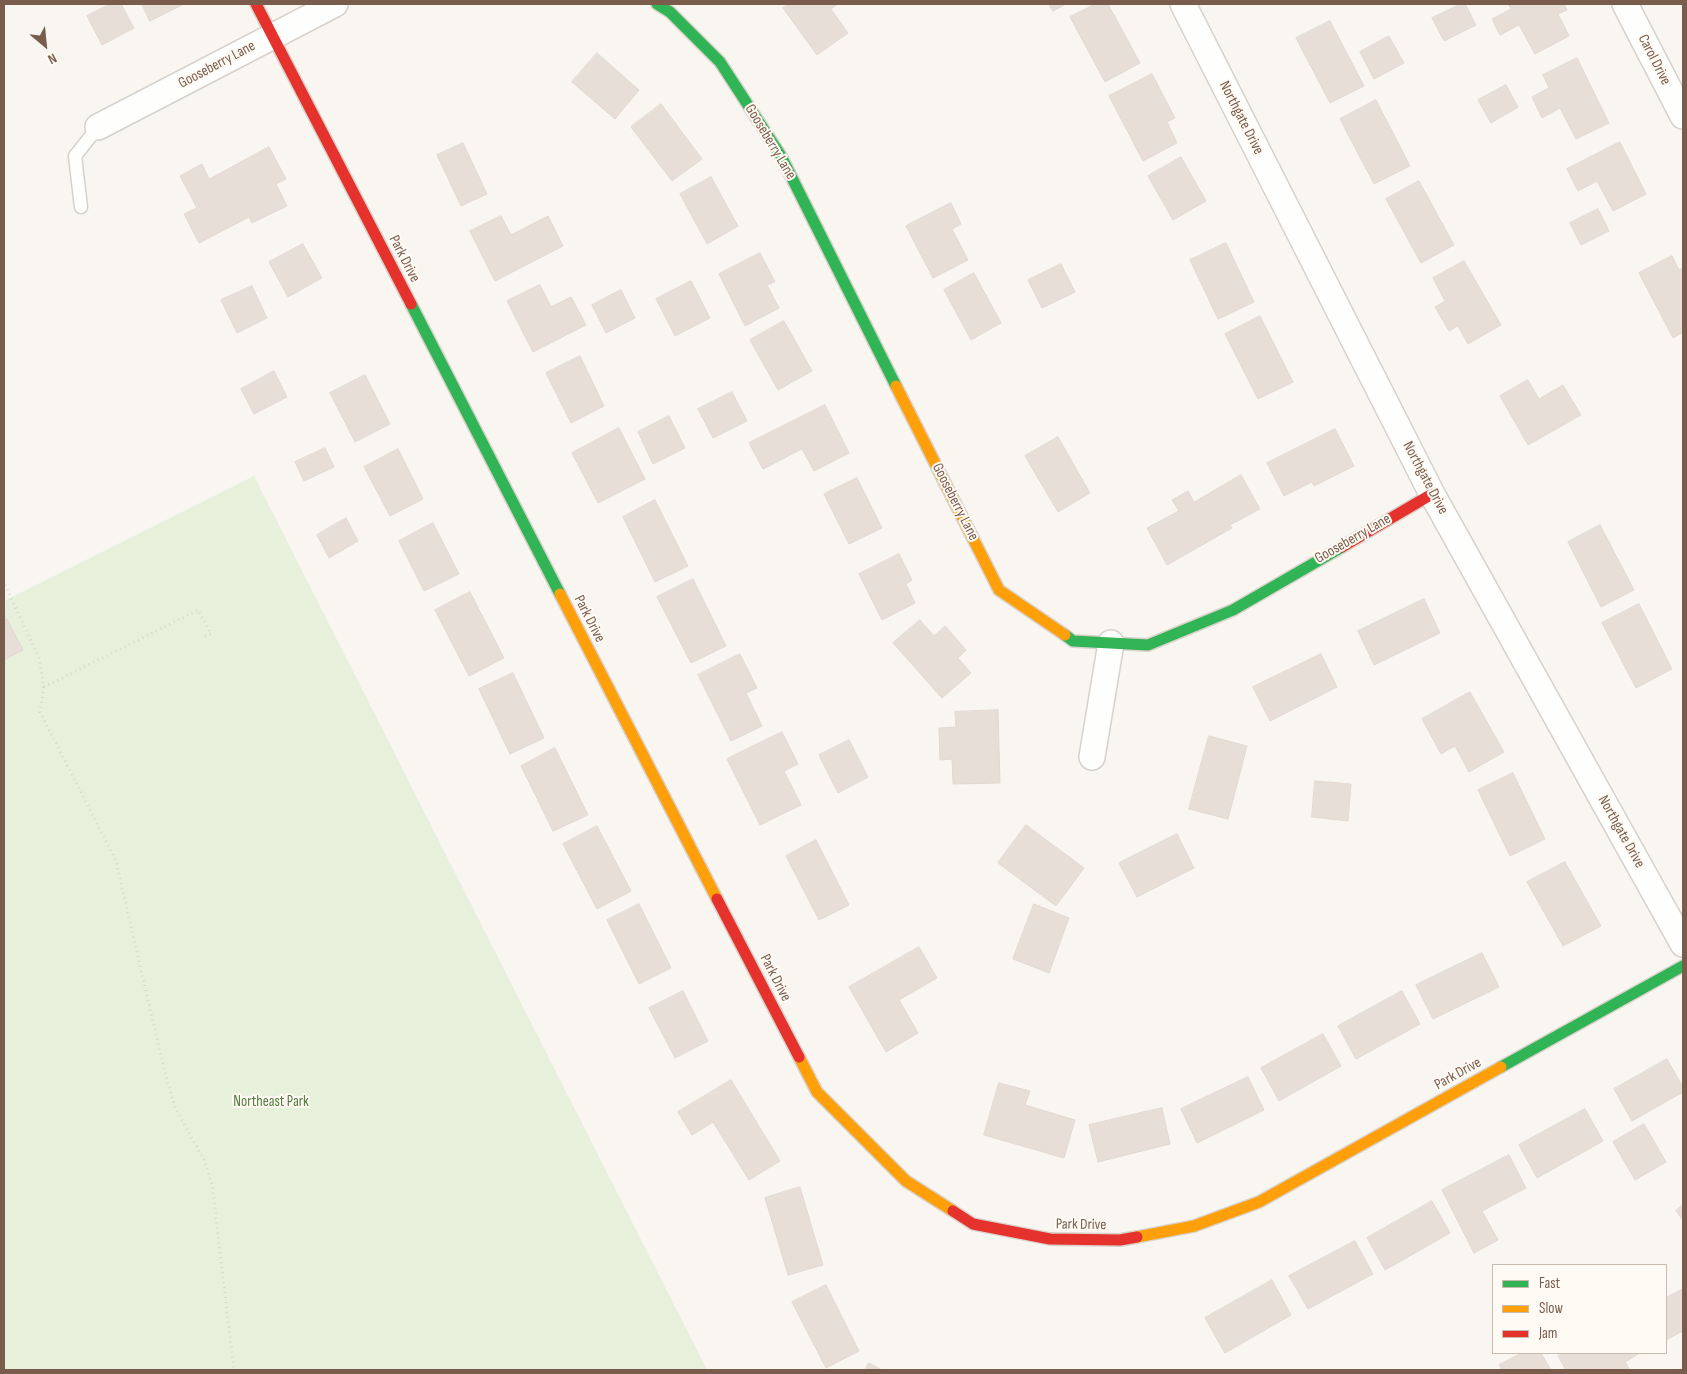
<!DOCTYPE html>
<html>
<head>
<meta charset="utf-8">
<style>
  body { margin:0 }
  #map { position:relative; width:1687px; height:1374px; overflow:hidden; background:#f9f5f0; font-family:"Sofia Sans Condensed",sans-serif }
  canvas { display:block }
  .frame { position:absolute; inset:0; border:5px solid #7a5c4d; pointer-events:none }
  .legend { position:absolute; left:1492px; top:1264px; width:175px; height:90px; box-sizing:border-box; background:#fffaf3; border:1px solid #cabbb1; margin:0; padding:6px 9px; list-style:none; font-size:15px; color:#7a5c4d }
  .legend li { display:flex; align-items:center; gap:10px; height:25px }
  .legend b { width:25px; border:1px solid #cabbb1 }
  .north { position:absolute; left:20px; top:20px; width:50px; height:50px; -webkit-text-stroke:4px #fffaf3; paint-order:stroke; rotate:152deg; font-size:14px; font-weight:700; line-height:20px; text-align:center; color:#7a5c4d }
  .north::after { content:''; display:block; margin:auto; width:18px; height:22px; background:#7a5c4d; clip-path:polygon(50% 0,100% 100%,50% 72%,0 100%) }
</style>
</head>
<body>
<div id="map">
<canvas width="1687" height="1374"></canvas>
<div class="frame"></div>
<ul class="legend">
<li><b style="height:6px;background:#30b455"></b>Fast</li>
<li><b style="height:6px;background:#ff9f0a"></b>Slow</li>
<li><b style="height:6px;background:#e5322d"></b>Jam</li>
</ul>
<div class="north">N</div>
</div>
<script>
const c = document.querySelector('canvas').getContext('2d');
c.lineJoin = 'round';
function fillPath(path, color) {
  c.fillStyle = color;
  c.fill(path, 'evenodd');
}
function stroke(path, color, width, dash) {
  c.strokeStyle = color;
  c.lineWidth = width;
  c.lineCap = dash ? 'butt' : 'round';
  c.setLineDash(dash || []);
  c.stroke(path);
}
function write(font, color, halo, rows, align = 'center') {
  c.font = font + ' "Sofia Sans Condensed",sans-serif';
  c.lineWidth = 4;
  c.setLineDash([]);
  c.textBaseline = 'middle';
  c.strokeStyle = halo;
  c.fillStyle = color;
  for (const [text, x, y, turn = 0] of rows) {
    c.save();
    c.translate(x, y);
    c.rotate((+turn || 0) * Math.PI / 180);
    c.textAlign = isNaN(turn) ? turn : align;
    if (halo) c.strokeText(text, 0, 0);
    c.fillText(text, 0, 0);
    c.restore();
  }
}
fillPath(new Path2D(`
  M254,476L707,1370H4V601Z`), '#e7f0db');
const building = new Path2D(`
  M110,4H121L134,28L102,45L87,16Z
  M142,4H184L150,21Z
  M789,4H838L831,9L848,33L817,55L783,8Z
  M1049,4H1066L1053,11Z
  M1096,4H1108L1140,63L1105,82L1070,17Z
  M1461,4H1465L1476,25L1444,41L1432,18Z
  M1508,4H1564L1567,10L1558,14L1569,36L1535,54L1519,25L1500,35L1492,19L1511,9Z
  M1330,21L1364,86L1330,103L1296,38Z
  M1389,36L1404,63L1374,79L1360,52Z
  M597,53L639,90L615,119L572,82Z
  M1577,58L1609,123L1576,139L1560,108L1542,118L1532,97L1549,88L1543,75Z
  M1152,74L1175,118L1167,122L1177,143L1143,161L1109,96Z
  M1506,85L1518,107L1491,123L1478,100Z
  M1376,100L1410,166L1374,184L1340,119Z
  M661,104L702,159L672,181L631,127Z
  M1620,142L1646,194L1613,211L1597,181L1578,191L1567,169Z
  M463,143L487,194L461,206L437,155Z
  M269,147L286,179L276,184L287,206L252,223L249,217L199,243L184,214L197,208L180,176L202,164L209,179Z
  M1181,157L1206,201L1173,220L1148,176Z
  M711,177L738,226L707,244L680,194Z
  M1419,181L1454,245L1421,263L1386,199Z
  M951,203L961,224L952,229L968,260L933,278L906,226Z
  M1598,209L1609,231L1581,245L1570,223Z
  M501,216L511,235L548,216L563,246L495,281L470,231Z
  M1226,243L1254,302L1218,319L1190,260Z
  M303,244L322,278L288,297L269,262Z
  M760,253L775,282L767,285L779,308L745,326L719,274Z
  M1672,256L1679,270L1683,268V332L1673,338L1639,273Z
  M1464,261L1501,325L1468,344L1458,326L1449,331L1435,307L1445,301L1433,278Z
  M1061,264L1075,292L1042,308L1028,280Z
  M974,273L1001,323L971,340L944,290Z
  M691,281L710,318L675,336L656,299Z
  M540,285L551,307L571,297L586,325L533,352L507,301Z
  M252,286L267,318L237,333L221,300Z
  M621,290L635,318L606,333L592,305Z
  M1260,316L1293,382L1258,399L1225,334Z
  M784,321L812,371L778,390L750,340Z
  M580,356L604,406L571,423L546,373Z
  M274,371L287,397L254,414L241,389Z
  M365,375L390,424L355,442L330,393Z
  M1528,380L1539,399L1563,385L1581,415L1528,445L1500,396Z
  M732,392L747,421L713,438L698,409Z
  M825,405L849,453L814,471L802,449L763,469L749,443Z
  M669,416L685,448L653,464L638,432Z
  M619,428L645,479L598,503L572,453Z
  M1335,429L1354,466L1314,486L1312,482L1284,496L1267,463Z
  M1058,437L1090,493L1058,512L1025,456Z
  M325,448L334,467L304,481L295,462Z
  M398,449L423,499L390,516L364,467Z
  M1241,475L1260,509L1230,525L1232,528L1167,565L1147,528L1179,511L1172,500L1188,491L1194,502Z
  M857,478L882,528L849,544L824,494Z
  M655,500L688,566L655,582L623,517Z
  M346,518L358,541L329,558L317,535Z
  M433,523L459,574L424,591L399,541Z
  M1600,525L1634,590L1601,607L1568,542Z
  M899,554L912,580L906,584L915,603L882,620L859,574Z
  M693,579L726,646L691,663L657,597Z
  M470,592L504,658L469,676L435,610Z
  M1424,599L1440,633L1374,665L1358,631Z
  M1639,604L1672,669L1636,688L1602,623Z
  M7,619L23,650L4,660V621Z
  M920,620L934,636L945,626L966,650L958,658L971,673L942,698L893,643Z
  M740,654L757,688L746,693L762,726L731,741L698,675Z
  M1321,654L1337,687L1270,721L1253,687Z
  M513,673L544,738L510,754L479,689Z
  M1470,692L1504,752L1469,772L1455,746L1441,754L1422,719Z
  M998,710L1000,783L953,784L952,759L940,760L939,728L956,727L955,712Z
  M782,732L798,764L784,771L801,805L760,825L727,759Z
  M1209,736L1247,746L1228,819L1189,809Z
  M849,740L868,777L838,793L819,755Z
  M555,748L588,815L553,831L521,766Z
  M1513,773L1545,839L1510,856L1478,790Z
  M1315,781L1351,784L1348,821L1312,817Z
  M1026,825L1084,868L1056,906L998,863Z
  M597,826L631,891L597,909L563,844Z
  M1177,834L1194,868L1137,897L1119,863Z
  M816,840L849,905L819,920L786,856Z
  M1565,862L1601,926L1563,946L1527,882Z
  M639,904L671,968L639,984L607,920Z
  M1034,904L1069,918L1049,973L1013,959Z
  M919,947L937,978L899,1000L918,1033L886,1052L849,987Z
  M1482,953L1499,987L1433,1019L1416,985Z
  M683,991L708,1041L675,1058L649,1008Z
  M1402,991L1420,1024L1356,1059L1338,1026Z
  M1323,1034L1341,1066L1279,1101L1261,1068Z
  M1667,1059L1683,1087V1092L1632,1121L1614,1089Z
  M1248,1077L1264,1110L1197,1143L1181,1109Z
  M731,1080L780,1161L749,1180L713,1122L692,1135L678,1112Z
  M999,1083L1030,1091L1025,1105L1075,1120L1064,1158L984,1135Z
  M1162,1108L1170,1144L1098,1162L1089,1125Z
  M1585,1109L1603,1141L1537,1178L1519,1145Z
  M1644,1124L1666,1162L1635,1180L1613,1142Z
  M1509,1155L1526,1188L1482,1211L1498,1240L1474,1253L1442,1190Z
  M800,1187L823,1265L788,1275L765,1198Z
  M1432,1201L1450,1233L1385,1270L1367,1238Z
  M1683,1205V1220L1676,1211Z
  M1355,1241L1373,1274L1308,1309L1289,1276Z
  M1272,1280L1291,1315L1225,1353L1205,1318Z
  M826,1285L859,1351L826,1368L792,1302Z
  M1683,1289V1331L1666,1340V1298Z
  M1522,1353H1541L1551,1370H1502L1499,1365Z
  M1564,1353H1640L1625,1362L1630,1370H1566L1558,1356Z
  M869,1363L882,1370H865Z`);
fillPath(building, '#e6ded7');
stroke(building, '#e2d8d2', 1);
const lane = new Path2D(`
  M81,207L75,156L98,127`);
const street = new Path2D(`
  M1183,4L1432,494L1683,944
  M1625,4L1683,116
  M98,127L335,4
  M1092,757L1111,643`);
const fast = new Path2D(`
  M657,4L670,12L720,62L781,156L896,386
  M411,304L560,594
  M1065,635L1073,641L1148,645L1233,610L1342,547
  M1501,1067L1683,966`);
const slow = new Path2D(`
  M896,386L999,590L1065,635
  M560,594L717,899
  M799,1057L817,1092L906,1181L953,1211
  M1137,1237L1194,1226L1259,1202L1501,1067`);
const jam = new Path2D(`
  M256,4L411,304
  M1342,547L1432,494
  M717,899L799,1057
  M953,1211L973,1224L1050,1239L1120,1240L1137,1237`);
stroke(lane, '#d7d1cb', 15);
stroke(street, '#d7d1cb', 28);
stroke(fast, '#d9d2cb', 14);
stroke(slow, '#d9d2cb', 14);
stroke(jam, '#d9d2cb', 14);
stroke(new Path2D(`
  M5,585L39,658L44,687L40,712L116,861L163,1065L175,1107L204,1160L212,1184L234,1370
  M44,687L198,610L211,634L203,637`), '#dcd5d0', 3, [1, 4]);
stroke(lane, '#fefefd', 12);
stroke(street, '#fefefd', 25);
stroke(fast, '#30b455', 11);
stroke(slow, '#ff9f0a', 11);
stroke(jam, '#e5322d', 11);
write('15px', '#7a5c4d', '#fffaf3', [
  ["Carol Drive",1654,60,63],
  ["Gooseberry Lane",217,65,-28],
  ["Northgate Drive",1241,118,63],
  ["Gooseberry Lane",770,142,59],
  ["Park Drive",404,259,63],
  ["Northgate Drive",1425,478,62],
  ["Gooseberry Lane",955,502,63],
  ["Gooseberry Lane",1353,539,-30],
  ["Park Drive",589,619,63],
  ["Northgate Drive",1621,832,61],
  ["Park Drive",775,978,63],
  ["Park Drive",1458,1074,-29],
  ["Park Drive",1081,1225,1]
]);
write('15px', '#537a41', '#fffaf3', [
  ["Northeast Park",271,1102]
]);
</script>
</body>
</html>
